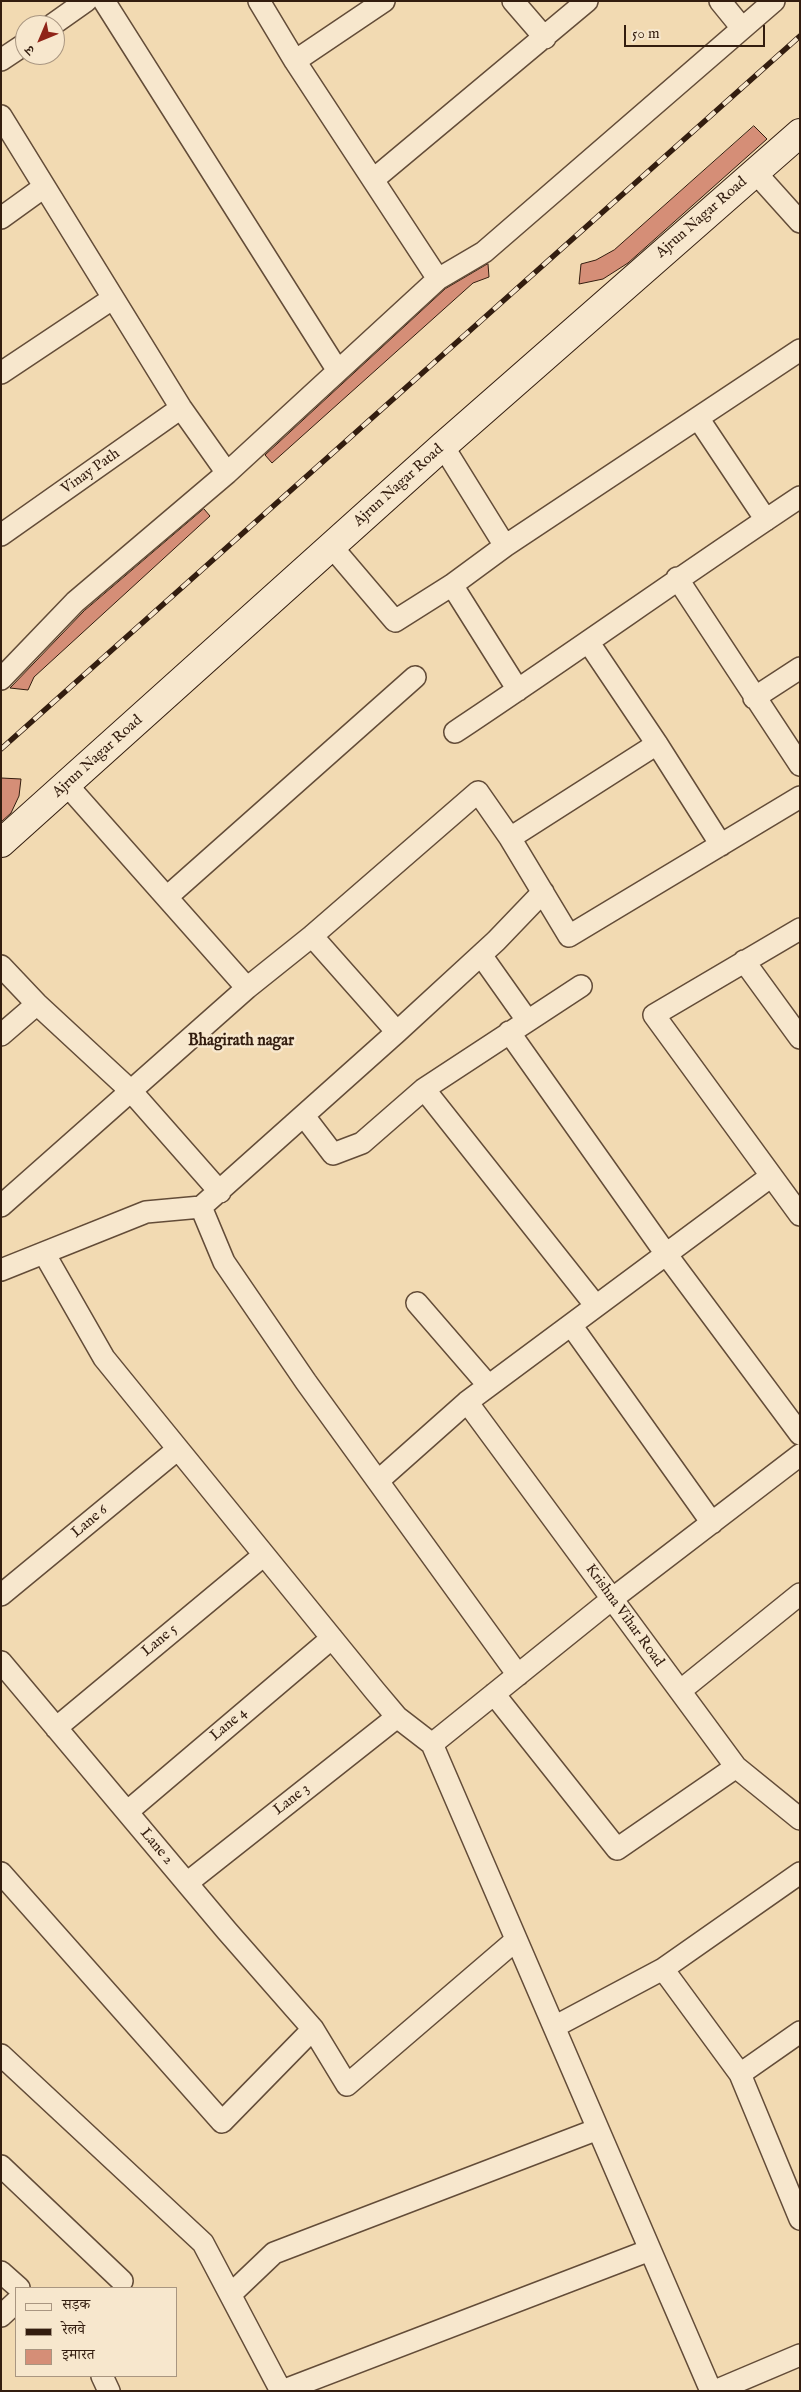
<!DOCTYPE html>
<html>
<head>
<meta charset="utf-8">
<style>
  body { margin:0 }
  #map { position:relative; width:801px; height:2392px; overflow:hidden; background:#f2dab2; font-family:"IM FELL English","Noto Serif Devanagari",serif }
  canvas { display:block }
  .frame { position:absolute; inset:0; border:2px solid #331d0f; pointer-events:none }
  .legend { position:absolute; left:15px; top:2287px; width:162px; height:90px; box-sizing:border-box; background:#f7e7cd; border:1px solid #a99681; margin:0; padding:6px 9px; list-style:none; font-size:15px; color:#331d0f }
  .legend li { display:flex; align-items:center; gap:10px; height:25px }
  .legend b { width:25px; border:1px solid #a99681 }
  .north { position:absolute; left:15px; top:15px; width:50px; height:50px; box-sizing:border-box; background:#f7e7cd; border:1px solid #a99681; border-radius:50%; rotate:225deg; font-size:14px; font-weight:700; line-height:20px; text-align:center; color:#331d0f }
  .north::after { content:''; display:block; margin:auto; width:18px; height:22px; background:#8f2418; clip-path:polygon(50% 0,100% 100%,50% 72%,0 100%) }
  .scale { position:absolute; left:624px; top:25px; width:141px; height:22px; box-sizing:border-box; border:2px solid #331d0f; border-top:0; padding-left:6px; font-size:15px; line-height:18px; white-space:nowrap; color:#331d0f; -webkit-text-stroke:4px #f7e7cd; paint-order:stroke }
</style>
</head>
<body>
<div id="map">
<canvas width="801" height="2392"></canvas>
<div class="frame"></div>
<ul class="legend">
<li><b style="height:6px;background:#f7e7cd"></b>सड़क</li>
<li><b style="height:6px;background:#331d0f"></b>रेलवे</li>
<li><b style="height:14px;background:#d58e77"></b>इमारत</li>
</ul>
<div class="north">उ</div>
<div class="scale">50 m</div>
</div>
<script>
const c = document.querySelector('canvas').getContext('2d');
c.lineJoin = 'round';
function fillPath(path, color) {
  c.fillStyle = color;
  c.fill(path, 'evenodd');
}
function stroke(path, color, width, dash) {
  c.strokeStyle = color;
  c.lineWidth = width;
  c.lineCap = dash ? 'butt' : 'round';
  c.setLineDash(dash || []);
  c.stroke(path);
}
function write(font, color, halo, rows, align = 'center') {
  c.font = font + ' "IM FELL English",serif';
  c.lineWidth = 5;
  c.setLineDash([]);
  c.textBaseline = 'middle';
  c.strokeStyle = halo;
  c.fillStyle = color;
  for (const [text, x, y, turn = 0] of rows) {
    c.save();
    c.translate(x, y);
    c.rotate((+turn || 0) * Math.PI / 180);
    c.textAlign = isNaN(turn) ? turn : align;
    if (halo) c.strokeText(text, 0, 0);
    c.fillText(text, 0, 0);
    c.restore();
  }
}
const building = new Path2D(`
  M754,126L767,139L628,263L603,279L579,284L581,264L596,260L614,250Z
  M488,264L489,277L473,283L272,463L265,455L445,289Z
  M204,509L210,516L34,677L28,690L10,688L84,611Z
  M1,778L21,779L19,796L11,813L1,822Z`);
fillPath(building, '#d58e77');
stroke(building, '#331d0f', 1);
const street = new Path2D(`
  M104,1L338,371
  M259,1L295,61L438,279
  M513,1L545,38
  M720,1L742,28
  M52,25L86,1
  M1,60L25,44
  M295,61L384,1
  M1,116L181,408L227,473
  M755,172L800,222
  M374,179L587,1
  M1,218L44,187
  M1,373L112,299
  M698,418L766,520
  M443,446L505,546
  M1,535L181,408
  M332,547L395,621L452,585L505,546L800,350
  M677,578L800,765
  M452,585L518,690
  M589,643L657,744L721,845
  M1,679L75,602L227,473L438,279L484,252L774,1
  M754,698L800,668
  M455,732C571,655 684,574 800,497
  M67,785L247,988
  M510,838L657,744
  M167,897L415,677
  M800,929L654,1015L800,1215
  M312,936L397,1032
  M481,955L527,1020
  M744,961L800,1038
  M1,966L37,1004L131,1091L220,1192
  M509,1032L666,1254L800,1434
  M1,1035L37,1004
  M424,1089L596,1306
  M304,1116L333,1154L362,1143L424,1089L581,986
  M1,1206L247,988L312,936L478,792L510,838L569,936L800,797
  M201,1207L224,1262L306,1382L518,1675
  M44,1253L104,1358L375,1691L397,1717L432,1744L711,2391
  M1,1270L146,1212L201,1207L397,1032L496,941L543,892
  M417,1303L488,1385
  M571,1325L712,1523
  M467,1402L736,1767L800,1819
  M378,1481L467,1402L770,1177
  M1,1595L178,1449
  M1,1662L227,1931L313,2029L347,2085L516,1940
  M680,1691L800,1594
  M494,1694L617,1849L736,1767
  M56,1728L264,1555
  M432,1744L612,1599L800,1455
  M127,1812L332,1638
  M1,1873L222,2122L313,2029
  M187,1883L397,1717
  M663,1969L740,2074L800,2219
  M554,2027L663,1969L800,1873
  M1,2055L203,2243L281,2391
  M740,2074L800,2032
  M1,2166L122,2281
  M1,2272L19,2288
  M231,2294L274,2253L598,2129
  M1,2316L16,2302
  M102,2376L109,2391
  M282,2391L650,2250
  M715,2391L800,2355`);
const secondary = new Path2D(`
  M1,843L443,446L800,133`);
stroke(street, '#634c38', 24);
stroke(secondary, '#331d0f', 30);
stroke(street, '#f7e7cd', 21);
stroke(secondary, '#f7e7cd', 28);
const rail = new Path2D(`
  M1,749L800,36`);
stroke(rail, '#331d0f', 5.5);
stroke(rail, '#f7e7cd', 4, [11]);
write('15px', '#331d0f', '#f7e7cd', [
  ["Ajrun Nagar Road",702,218,-41],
  ["Vinay Path",91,472,-35],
  ["Ajrun Nagar Road",399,486,-42],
  ["Ajrun Nagar Road",98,757,-42],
  ["Lane 6",90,1522,-40],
  ["Krishna Vihar Road",624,1616,54],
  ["Lane 5",160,1641,-40],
  ["Lane 4",229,1725,-40],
  ["Lane 3",292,1800,-38],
  ["Lane 2",156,1847,50]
]);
write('bold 16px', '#331d0f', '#f7e7cd', [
  ["Bhagirath nagar",241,1042]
]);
</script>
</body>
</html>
